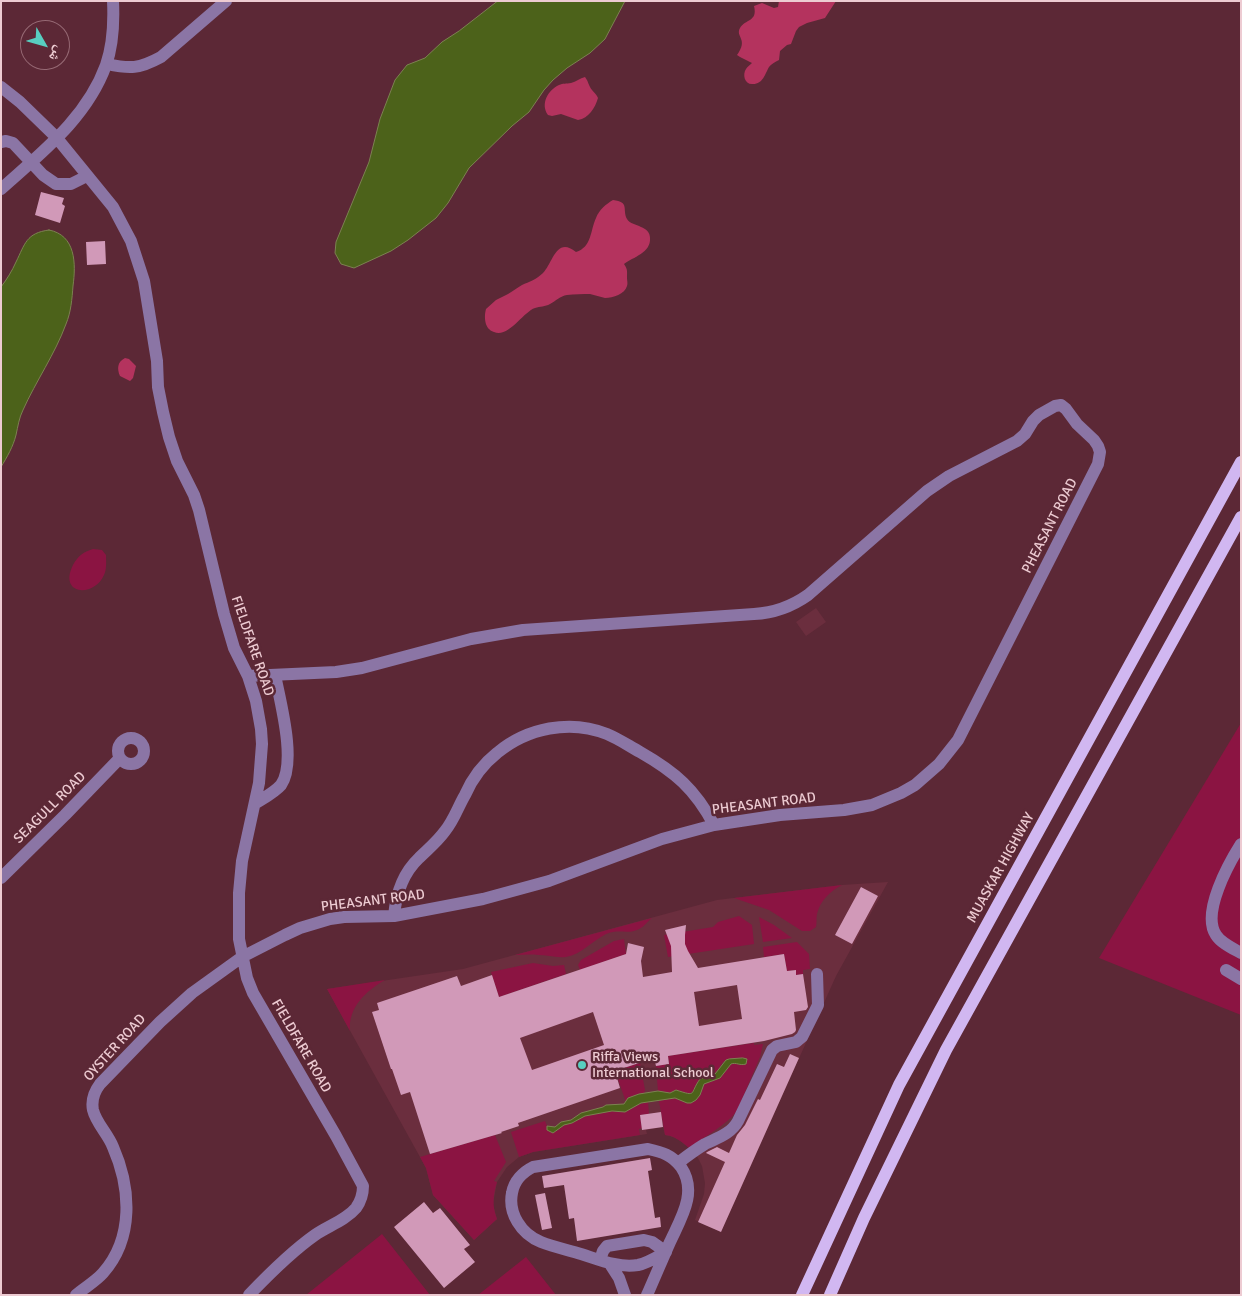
<!DOCTYPE html>
<html>
<head>
<meta charset="utf-8">
<style>
  body { margin:0 }
  #map { position:relative; width:1242px; height:1296px; overflow:hidden; background:#5c2836; font-family:Signika,"Noto Naskh Arabic",sans-serif }
  canvas { display:block }
  .frame { position:absolute; inset:0; border:2px solid #edcbd2; pointer-events:none }
  .north { position:absolute; left:20px; top:20px; width:50px; height:50px; box-sizing:border-box; background:#5c2836; border:1px solid #966974; border-radius:50%; rotate:128deg; font-size:14px; font-weight:700; line-height:20px; text-align:center; color:#edcbd2 }
  .north::after { content:''; display:block; margin:auto; width:18px; height:22px; background:#58cec0; clip-path:polygon(50% 0,100% 100%,50% 72%,0 100%) }
</style>
</head>
<body>
<div id="map">
<canvas width="1242" height="1296"></canvas>
<div class="frame"></div>
<div class="north">ش</div>
</div>
<script>
const c = document.querySelector('canvas').getContext('2d');
c.lineJoin = 'round';
function fillPath(path, color) {
  c.fillStyle = color;
  c.fill(path, 'evenodd');
}
function stroke(path, color, width, dash) {
  c.strokeStyle = color;
  c.lineWidth = width;
  c.lineCap = dash ? 'butt' : 'round';
  c.setLineDash(dash || []);
  c.stroke(path);
}
function write(font, color, halo, rows, align = 'center') {
  c.font = font + ' Signika,sans-serif';
  c.lineWidth = 5;
  c.setLineDash([]);
  c.textBaseline = 'middle';
  c.strokeStyle = halo;
  c.fillStyle = color;
  for (const [text, x, y, turn = 0] of rows) {
    c.save();
    c.translate(x, y);
    c.rotate((+turn || 0) * Math.PI / 180);
    c.textAlign = isNaN(turn) ? turn : align;
    if (halo) c.strokeText(text, 0, 0);
    c.fillText(text, 0, 0);
    c.restore();
  }
}
fillPath(new Path2D(`
  M816,608L826,622L806,636L796,622Z
  M888,882L836,976L721,1232L695,1220L704,1194L705,1183L702,1166L698,1158L689,1148L678,1139L670,1136L665,1135L663,1127L646,1130L647,1134L533,1152L519,1157L507,1167L497,1182L494,1198L493,1205L497,1219L474,1240L433,1195L426,1168L420,1157L327,989L463,969L717,900L842,885Z`), '#6b2e3e');
fillPath(new Path2D(`
  M93,549L102,550L106,555C106,561 107,569 104,575C94,598 58,595 73,565C78,556 83,552 93,549Z
  M1241,723V1015L1099,958Z
  M842,885C830,891 820,901 817,914C816,918 817,922 816,927L810,931H802L769,910L734,898Z
  M739,916L752,925L754,944L668,957L664,935L713,927L718,922Z
  M759,917L774,925L792,938L763,942Z
  M652,918C647,922 643,928 637,930C628,934 617,929 606,934C592,941 582,954 566,957C556,958 547,955 538,955C531,954 523,955 515,955Z
  M624,939L626,954L580,970L578,965L581,960L614,941Z
  M797,942L809,954L810,969L803,970V974L796,975L795,970L787,971L784,954L764,957L763,947Z
  M533,963L553,966L564,965L566,974L499,997L491,972Z
  M385,980C366,991 348,1007 350,1031L327,989Z
  M754,1043V1045L763,1044L760,1057L737,1111C726,1125 704,1137 689,1148C682,1142 675,1136 665,1135L659,1101L675,1098L687,1103L700,1096L704,1084L720,1078L731,1064L736,1063L739,1065L743,1058L723,1062C715,1076 714,1073 700,1079C695,1085 696,1093 687,1094L679,1091H676L670,1093L658,1091L656,1066L669,1064L668,1056Z
  M640,1063L645,1090L644,1093L631,1097L626,1102L615,1071Z
  M648,1102L649,1114L640,1115L642,1128L639,1129L640,1135L533,1152L519,1157L511,1132L545,1121L547,1126L546,1128L557,1131L564,1125L572,1123L585,1116L612,1111L625,1112L636,1105Z
  M495,1135L506,1162L494,1181L497,1182C493,1195 492,1206 497,1219L474,1240L433,1195L426,1168L420,1157Z
  M382,1234L430,1295H306Z
  M526,1257L556,1295H478Z`), '#8b1442');
fillPath(new Path2D(`
  M779,1H836L825,18L807,23L799,27L796,31L791,44L787,45L780,51L779,60C775,62 771,64 769,67C765,74 763,84 753,84C745,85 742,75 746,69C747,67 750,65 752,63L740,57L737,55C749,39 735,37 740,28C745,19 758,22 754,6L762,3L774,8L778,7Z
  M585,77C588,81 588,83 590,87C592,91 596,93 598,98C595,108 589,118 578,120L561,114L552,116L548,115C540,104 548,90 559,85C563,83 566,84 571,83C576,82 580,78 585,77Z
  M613,200C630,202 622,209 627,219C630,224 636,224 641,227C646,229 650,232 650,238C651,253 633,257 624,264C628,270 627,271 627,278C627,281 628,283 627,286C625,294 613,298 605,298C600,297 595,295 590,294C583,294 574,294 567,295C560,296 556,301 550,304C545,307 540,306 535,308C523,312 509,338 494,332C484,329 484,316 486,309L496,300L508,294C513,291 517,288 522,285C529,282 537,279 543,273C553,263 556,236 576,252C592,247 590,231 596,218C599,210 606,204 613,200Z
  M125,358L129,359L136,366L133,378L130,381L120,376C117,369 117,362 125,358Z`), '#b4335e');
const water = new Path2D(`
  M498,1H625L605,39L590,53L567,68L553,80L544,90L529,112L512,126L469,168L448,203L436,218L408,240L391,251L354,268L341,264L335,253L336,242L369,162L380,119L395,80L407,65L425,58L442,42L459,31Z
  M49,230C76,235 76,264 73,286C72,299 71,312 66,324C55,354 36,381 23,410C19,418 18,426 16,435C13,447 7,457 1,467V287C7,279 12,271 16,262C25,244 26,233 49,230Z
  M743,1058L747,1059L746,1064C740,1066 736,1062 731,1064L720,1078L704,1084L700,1095L696,1100L691,1103H687L675,1098L641,1103L625,1112L612,1111L585,1116L572,1123L564,1125L553,1133L547,1130V1126L555,1127L561,1122L571,1120L581,1113L603,1107L606,1105L624,1104L628,1098L639,1094L658,1091L670,1093L676,1090C698,1097 689,1094 700,1079L715,1074L726,1060L729,1059Z`);
fillPath(water, '#4c621a');
stroke(water, '#7c8251', 1);
fillPath(new Path2D(`
  M41,192L64,198L62,204L65,206L60,223L35,215Z
  M105,241L106,264L87,265L86,242Z
  M861,887L878,896L852,944L835,935Z
  M686,925L685,935V944L688,951L698,968L784,954L787,971L796,970V975L803,974L808,1007L806,1010L794,1012L796,1030L795,1032L792,1034L764,1041L668,1056L669,1064L656,1066L654,1058L615,1071L620,1088L518,1123L519,1126L501,1132L502,1133L430,1154L410,1092L401,1095L392,1069H391L372,1012L379,1010L377,1003L457,976L461,986L492,975L499,997L626,954L628,943L644,947L641,961L643,977L672,972L671,946L665,930ZM737,985L742,1019L699,1026L694,992ZM593,1012L604,1045L532,1070L520,1038Z
  M790,1054L799,1058L721,1232L698,1222L725,1162L706,1153L707,1152L717,1147L729,1153L737,1135L745,1125L758,1099L760,1100L777,1064L784,1067Z
  M661,1112L663,1127L642,1130L640,1115Z
  M650,1158L652,1170L648,1171L655,1218L660,1217L661,1227L577,1241L574,1218L569,1219L564,1185L544,1188L542,1176Z
  M545,1193L552,1228L542,1230L535,1195Z
  M424,1202L433,1213L440,1208L470,1245L464,1249L475,1262L444,1288L394,1227Z`), '#d199b8');
stroke(new Path2D(`
  M107,64C130,69 139,69 161,57L226,1
  M1,87L20,102L56,137L113,207L131,241L144,281L157,361L158,387L163,412L169,437L177,461L194,495L199,510L224,614L234,648L248,676L256,701L261,729L262,744L259,783L242,861L239,893V939L247,978L253,993L336,1136L363,1186C363,1194 361,1201 356,1208C346,1220 328,1226 315,1235C291,1252 269,1274 249,1295
  M1,142L6,141L13,143L43,175L56,184H71L87,176
  M1,189C41,153 87,118 106,65C113,45 114,22 113,1
  M118 751a13 13 0 1 1 26 0a13 13 0 1 1-26 0Z
  M256,803C264,798 275,792 281,785C297,762 280,701 275,675
  M1241,844C1229,863 1201,913 1216,935C1221,943 1232,948 1241,953
  M1,878L65,815L120,758
  M394,916C396,894 402,874 419,858C428,849 437,842 445,831C454,820 458,807 465,795C472,779 483,764 497,753C527,728 570,719 607,734C619,739 629,746 640,752C675,772 695,789 714,825
  M1226,970L1241,979
  M678,1163C687,1156 695,1150 705,1144C717,1138 731,1134 738,1121L772,1050L777,1046L796,1042L802,1037L818,1005L817,974
  M600,1260L603,1251L607,1246L644,1240L652,1242L666,1252
  M610,1264L619,1278L625,1295
  M76,1295C85,1287 95,1282 103,1273C134,1238 131,1188 113,1147C108,1134 96,1123 93,1110C91,1100 94,1092 100,1084L160,1022L192,993L242,957L285,935L300,928L330,919L344,917L394,916L483,899L549,881L662,839L714,825L780,815L844,810L872,805L901,793L915,785L939,764L958,740L1098,464L1100,452L1098,446L1094,440L1077,424L1066,409L1061,405L1055,406L1039,415L1033,421L1025,434L1017,441L949,476L927,491L808,595C791,607 774,613 754,614L523,630L471,639L362,668L336,672L248,676
  M647,1295C655,1277 662,1260 670,1242C681,1218 698,1192 681,1167C672,1155 662,1152 648,1149L533,1167C523,1172 514,1181 512,1193C508,1213 521,1234 541,1242C554,1247 568,1250 581,1254C600,1260 618,1268 638,1265C648,1263 657,1257 666,1252`), '#8b75a5', 12);
stroke(new Path2D(`
  M802,1295L899,1085L1241,462
  M830,1295L864,1218L946,1050L1241,517`), '#d1b7f1', 12);
for (const [x, y, r, color] of [
  [582,1065,5,"#58cec0"]
]) {
  const dot = new Path2D();
  dot.arc(x, y, r, 0, 2 * Math.PI);
  c.fillStyle = color;
  c.fill(dot);
  stroke(dot, '#5c2836', 2);
}
write('14px', '#edcbd2', '#5c2836', [
  ["PHEASANT ROAD",1050,526,-63],
  ["FIELDFARE ROAD",252,646,71],
  ["PHEASANT ROAD",764,804,-7],
  ["SEAGULL ROAD",50,808,-45],
  ["MUASKAR HIGHWAY",1001,868,-61],
  ["PHEASANT ROAD",373,901,-7],
  ["FIELDFARE ROAD",301,1046,60],
  ["OYSTER ROAD",115,1048,-48]
]);
write('14px', '#edcbd2', '#5c2836', [
  ["Riffa Views",592,1057],
  ["International School",592,1073]
], 'left');
</script>
</body>
</html>
